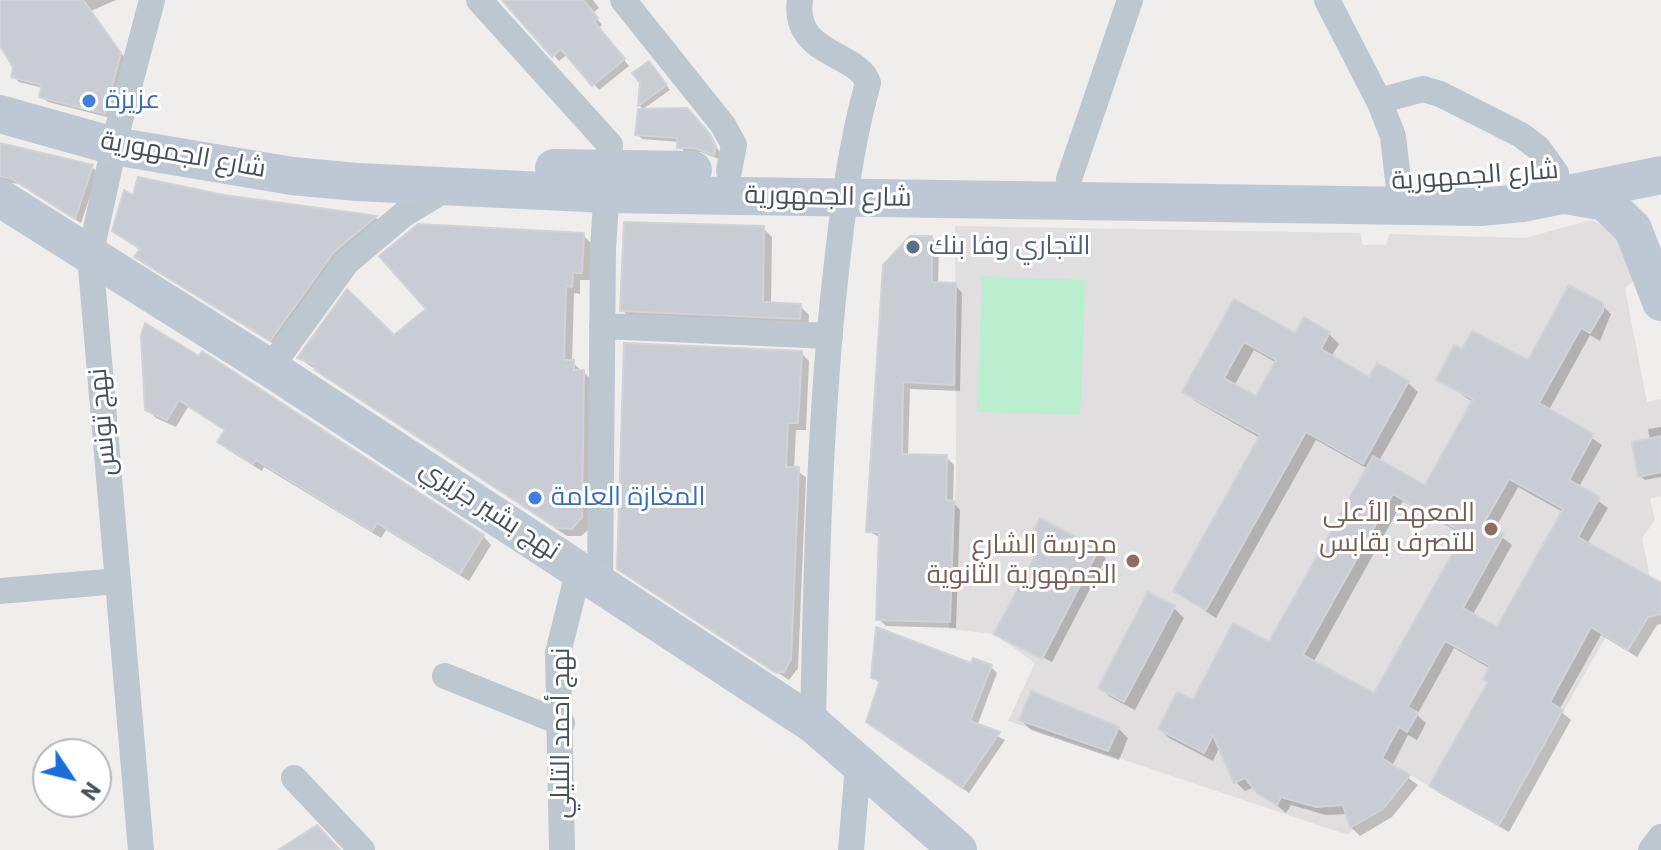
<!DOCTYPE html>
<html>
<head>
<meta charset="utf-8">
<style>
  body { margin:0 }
  #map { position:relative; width:1661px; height:850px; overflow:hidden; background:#f0eded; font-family:Roboto,sans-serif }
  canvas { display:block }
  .north { position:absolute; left:32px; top:738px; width:80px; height:80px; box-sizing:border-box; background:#fff; border:2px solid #b5b9bd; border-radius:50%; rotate:125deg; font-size:22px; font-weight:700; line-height:32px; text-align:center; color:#45505a }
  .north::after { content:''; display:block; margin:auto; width:28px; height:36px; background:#196edd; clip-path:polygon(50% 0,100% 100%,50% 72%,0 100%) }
</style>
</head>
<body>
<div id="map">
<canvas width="1661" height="850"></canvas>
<div class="north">N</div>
</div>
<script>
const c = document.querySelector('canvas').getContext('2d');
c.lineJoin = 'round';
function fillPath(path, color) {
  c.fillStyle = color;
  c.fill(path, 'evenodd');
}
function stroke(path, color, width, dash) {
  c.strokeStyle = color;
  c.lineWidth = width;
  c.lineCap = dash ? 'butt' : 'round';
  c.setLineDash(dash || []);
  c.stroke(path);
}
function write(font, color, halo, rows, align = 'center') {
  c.font = font + ' Roboto,Cairo,sans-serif';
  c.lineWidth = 6;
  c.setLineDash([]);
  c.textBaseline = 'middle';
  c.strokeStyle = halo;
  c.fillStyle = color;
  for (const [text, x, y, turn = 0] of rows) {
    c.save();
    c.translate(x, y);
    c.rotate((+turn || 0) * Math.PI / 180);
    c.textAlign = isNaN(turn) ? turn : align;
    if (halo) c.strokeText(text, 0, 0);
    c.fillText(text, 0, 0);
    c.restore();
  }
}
fillPath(new Path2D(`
  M1591,220L1621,234L1638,276L1625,289L1647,402L1661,399V496L1650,499L1655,520L1642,538L1658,615L1637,619L1621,610L1499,825L1410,775L1383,809L1356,826L1348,835L1008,721L1035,663L994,634L949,629L956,481L955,226L1360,233L1363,245H1386L1389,234L1525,238Z`), '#e1dedf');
fillPath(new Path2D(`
  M982,276L1086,280L1080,415L977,412Z`), '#baeece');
fillPath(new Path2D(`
  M0,0H116L91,11L126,60L111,118L48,102L41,96L43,88L19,82L13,76L16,67L0,43Z
  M507,0H593L599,8L593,13L602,25L598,29L629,66L599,90L568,54L559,61Z
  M653,67L670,90L643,109L640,106L642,82Z
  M691,115L720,152L719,159L701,152H684L679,142L642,139L637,134Z
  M0,145L92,167L98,173L81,223L19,184L0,181Z
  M223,197L376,218L382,224L277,346L144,263L137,256L141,251L115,231L134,198Z
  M763,228L772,237L771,305L800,306L809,315L808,327L631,319L622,310Z
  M583,235L591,243L590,280H580V294L574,293L572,362L592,380L588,530L581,536H567L300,359L394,338Z
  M932,238L939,245L938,285H955L962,293L960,391L910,389L908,456L946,457L954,465L953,502L960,510L956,628L886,626L878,618L881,538L868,531Z
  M1235,301L1296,335L1305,320L1329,334L1339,344L1331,357L1370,379L1378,366L1408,383L1418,392L1379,461L1426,487L1473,402L1438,379L1463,352L1528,363L1602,305L1611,314L1600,341L1590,335L1549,410L1602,445L1579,487L1608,508L1587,544L1661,585V624L1657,625L1637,657L1601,635L1559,710L1571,720L1509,832L1441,794L1432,785L1489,683L1491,669L1454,648L1417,715L1426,723L1417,740L1408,735L1392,766L1418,785L1392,817L1360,836L1351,827L1348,814L1326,815L1291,805L1286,813L1255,787L1245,791L1236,782L1220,746L1213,761L1169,738L1160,729L1270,645L1368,469L1316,440L1216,618L1175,591L1260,438L1195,401L1185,392ZM1254,350L1277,363L1257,399L1234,386ZM1518,487L1563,512L1498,630L1472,616L1512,545L1494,531ZM1403,501L1465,536L1375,696L1313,663Z
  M143,335L483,536L491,545L469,581L386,530L381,538L264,467L262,471L228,450L220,442L226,431L188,407L176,427L156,418L147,409Z
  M801,353L809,361L806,430H796L794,469L806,477L798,668L789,680L619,568Z
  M1661,427V477L1645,480L1640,476L1650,440L1648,429Z
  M1041,521L1106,558L1052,662L996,633L1036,558L1026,549Z
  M1174,608L1184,618L1135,710L1110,697L1100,687Z
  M972,666L991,667L997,673L977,726L1005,740L969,793L869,722L881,685L874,677Z
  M1021,720L1118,728L1128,738L1119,760L1031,730Z`), '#0003');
const building = new Path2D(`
  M0,0H83L121,53L105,114L39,97L42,85L11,77L13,67L0,46Z
  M502,0H583L598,18L594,22L625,59L592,86L561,49L552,57Z
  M649,61L667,85L638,106L640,83L632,73Z
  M687,108L710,134L716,146L714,155L694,148H677V138L635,135L638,109Z
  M0,143L93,165L75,219L12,179L0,176Z
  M138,177L224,195L377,216L334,252L270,341L134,257L140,249L112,231L124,190L133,195Z
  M624,222L764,226L763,302L801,304L800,319L620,311Z
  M418,224L584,233L582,273H573L572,287L566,286L564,360H574V370H584L582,517L572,529L557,528L315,370L313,364L297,358L347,289L394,335L426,309L379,256Z
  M910,236H932V282L956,283L954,385L903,382L902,454L947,455L946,500L954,501L950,622L876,620L879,532H866L883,265Z
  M1569,285L1603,303V311L1590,333L1581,328L1539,403L1594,434L1569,480L1600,497L1578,537L1661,583V614L1648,617L1628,650L1591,627L1550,702L1563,710L1499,825L1429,786L1488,682L1483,679L1490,666L1445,641L1408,707L1418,713L1407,732L1399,727L1382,758L1410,775L1383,809L1350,828L1343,805L1316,807L1281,797L1277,805L1258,794L1245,778L1234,783L1213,735L1204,753L1158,729L1177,692L1193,700L1233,623L1269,642L1373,456L1425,485L1473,399L1436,380L1454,345L1462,349L1472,331L1528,360ZM1509,479L1563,509L1497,627L1463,608L1504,534L1484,523ZM1393,494L1464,533L1374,693L1303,655Z
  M1234,299L1295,333L1304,317L1330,332L1321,349L1369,377L1377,363L1409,381L1363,464L1306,432L1206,610L1173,591L1260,435L1182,392ZM1244,342L1276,360L1256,396L1224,378Z
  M145,323L199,356L202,351L484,535L460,574L377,523L372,531L256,460L253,464L217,442L225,430L179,400L167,420L145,410L141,335Z
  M624,343L802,351L798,423H788L786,467H799L791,659L784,672L776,673L617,569Z
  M1661,436V472L1638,477L1632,442Z
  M1040,518L1099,549L1042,659L994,634L1035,556L1023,550Z
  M1148,592L1175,606L1124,702L1098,688Z
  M876,627L971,663L973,658L992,665L970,721L1000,732L962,788L866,722L880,680L871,678Z
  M1031,691L1119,727L1108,751L1019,720Z
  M317,825L340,850H278Z`);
fillPath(building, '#c9ccd2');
stroke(building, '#d1d3d9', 2);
stroke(new Path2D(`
  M479,0L610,145L603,248L600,585
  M623,0L723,125L734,145L729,171
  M800,0C792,56 859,52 868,83C848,154 841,226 833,299C819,440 816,582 813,724
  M1327,0L1379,101L1393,136L1401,207
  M1379,101L1423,89L1440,94L1521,135L1538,148L1556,173
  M1069,179L1130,0
  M602,326L830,336
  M270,368L347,262L404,214L449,187
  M0,591L118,581
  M445,676L562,723
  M294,778L362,850
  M141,850L90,256L118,128L152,0
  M562,850L558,653L579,569
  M851,850L858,765
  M1651,850L1661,837`), '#bdc7cf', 26);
stroke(new Path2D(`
  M0,114L114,146L292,176L357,182L606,194L1480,207L1523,203L1661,175
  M554,168L693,170
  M1566,195L1605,202L1633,229L1661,302
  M0,198L270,368L813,724L958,850`), '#bdc8d4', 38);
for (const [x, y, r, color] of [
  [89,101,8,"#3f7fe0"],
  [913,247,8,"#5c6f8a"],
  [535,498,8,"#3f7fe0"],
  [1491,529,8,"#8d6e63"],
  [1133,561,8,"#8d6e63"]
]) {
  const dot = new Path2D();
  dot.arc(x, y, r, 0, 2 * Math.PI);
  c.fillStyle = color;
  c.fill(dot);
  stroke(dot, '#fff', 3);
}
write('26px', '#366cbe', '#fff', [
  ["عزيزة",105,101],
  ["المغازة العامة",551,498]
], 'left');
write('26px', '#45505a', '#fff', [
  ["شارع الجمهورية",183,156,10],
  ["شارع الجمهورية",1475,177,-4],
  ["شارع الجمهورية",828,198,1],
  ["نهج تونس",104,422,-95],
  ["نهج بشير جزيري",489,511,33],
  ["نهج أحمد التليلي",562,733,-90]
]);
write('26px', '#4e5e75', '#fff', [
  ["التجاري وفا بنك",929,247]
], 'left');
write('26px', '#785e54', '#fff', [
  ["المعهد الأعلى",1475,514],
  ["للتصرف بقابس",1475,544],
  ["مدرسة الشارع",1117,546],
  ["الجمهورية الثانوية",1117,576]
], 'right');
</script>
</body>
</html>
